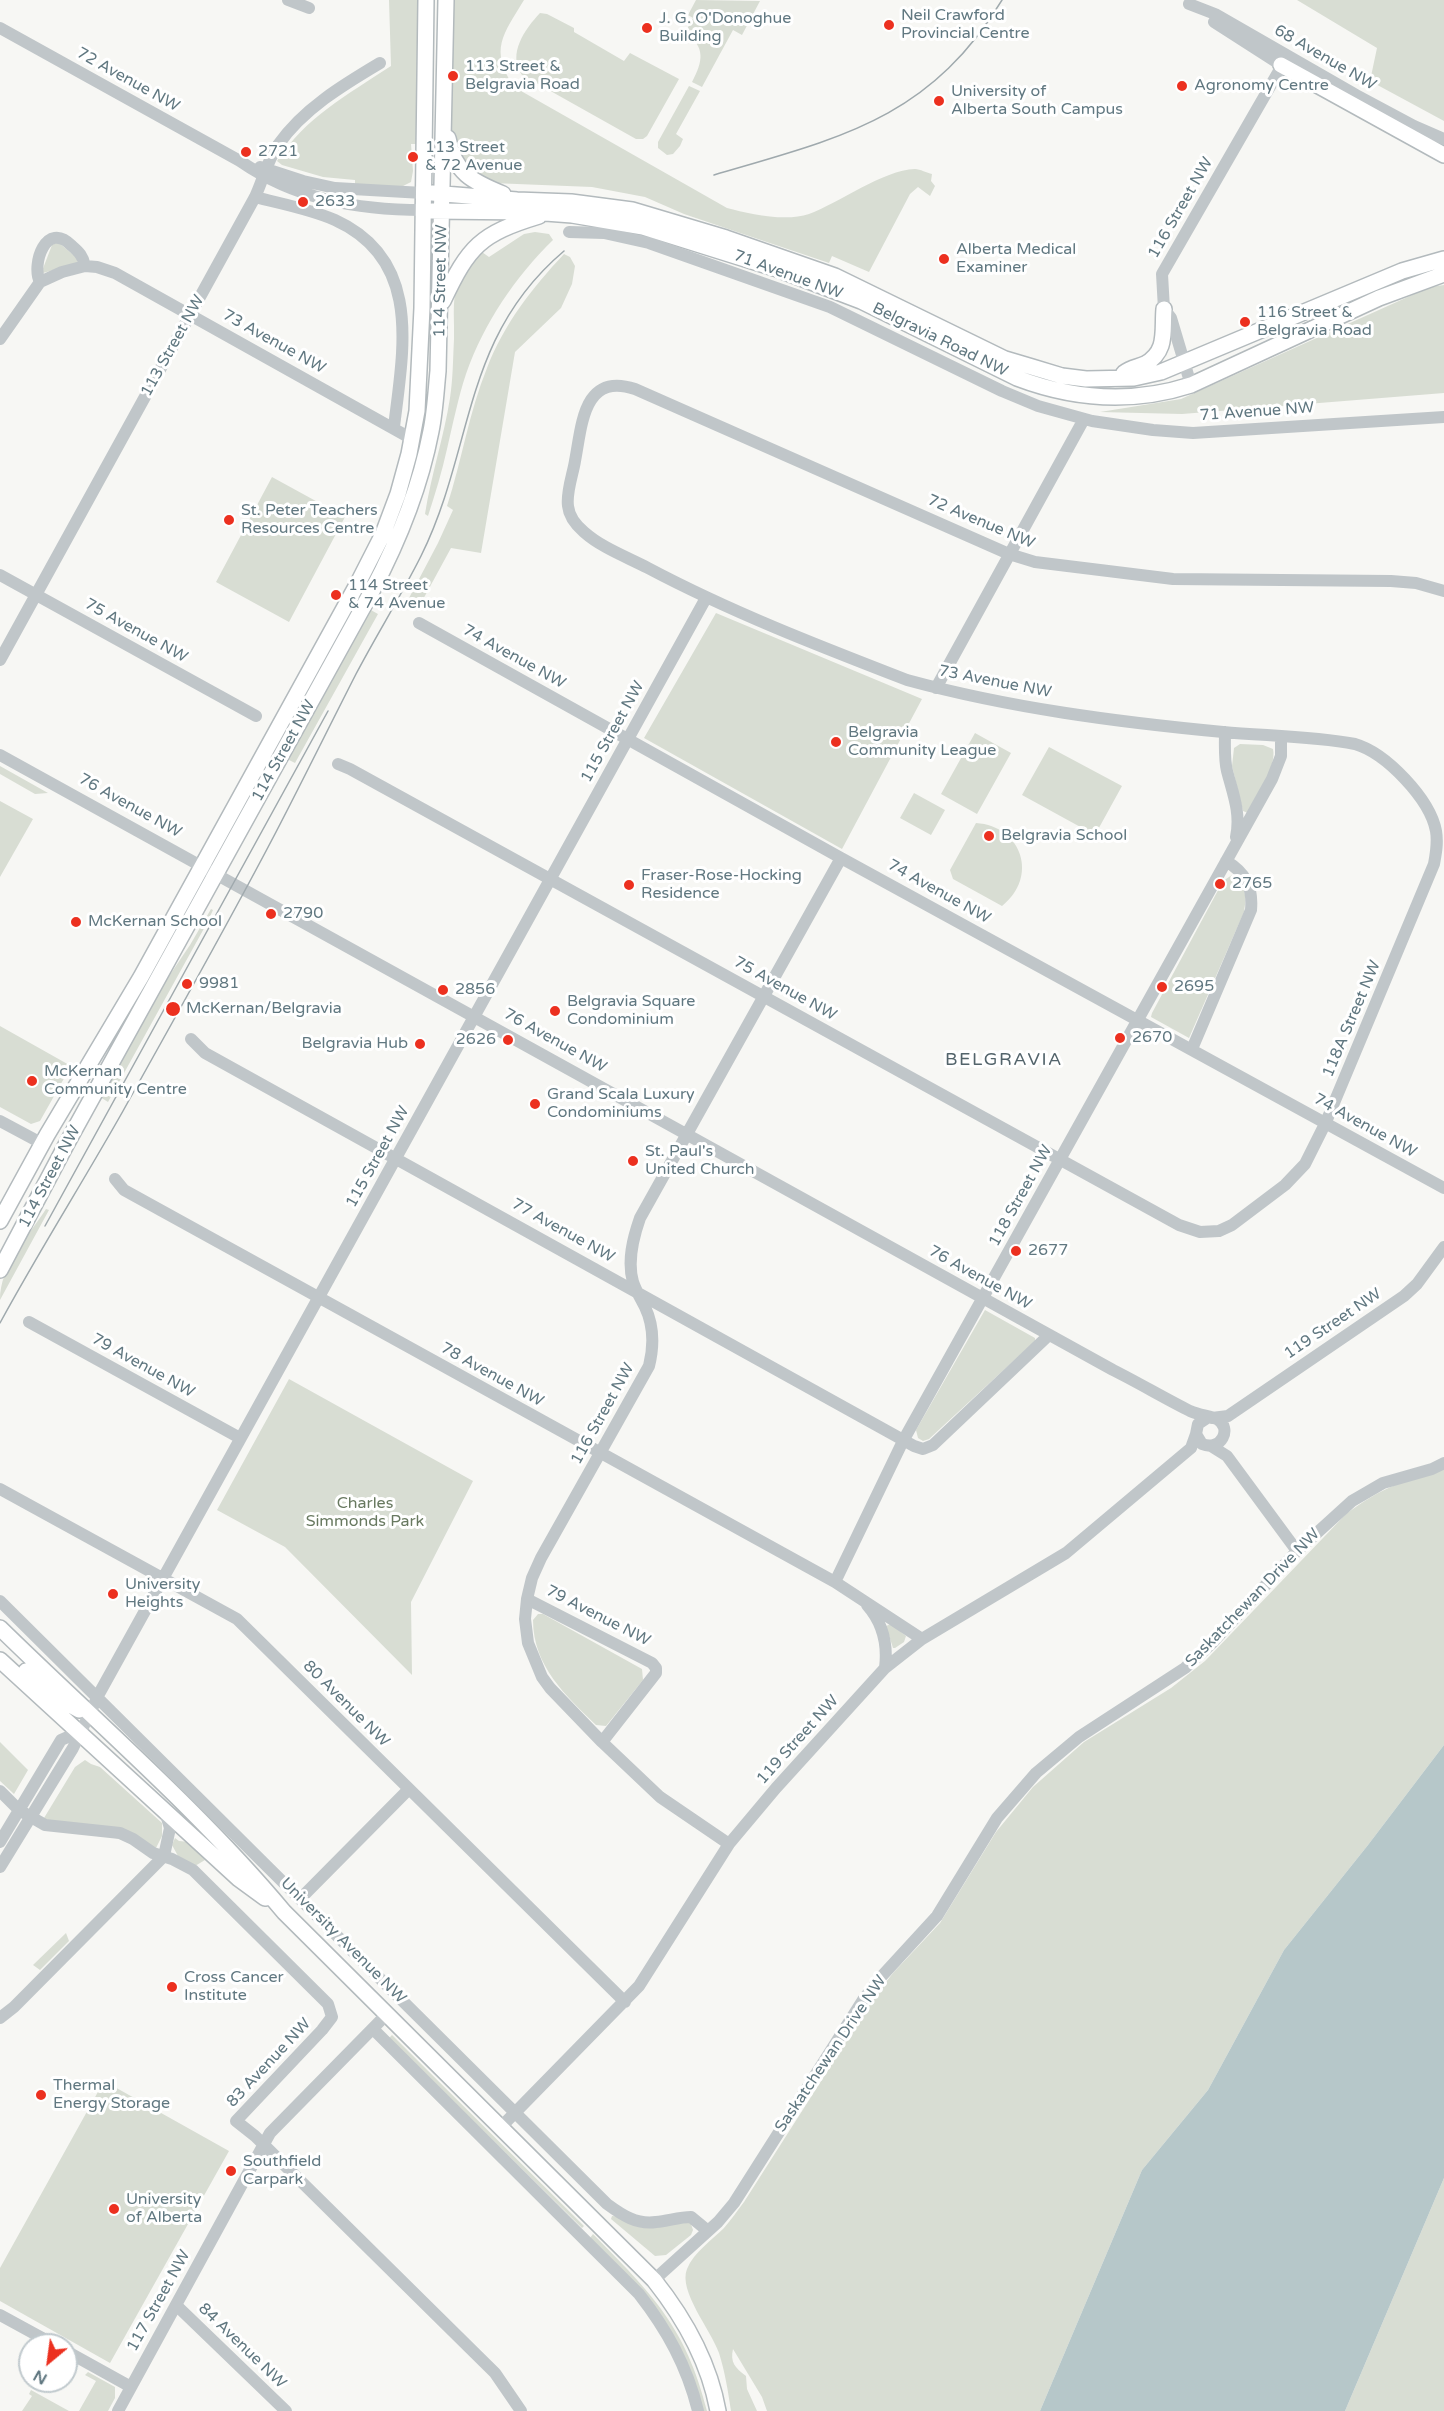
<!DOCTYPE html>
<html>
<head>
<meta charset="utf-8">
<style>
  body { margin:0 }
  #map { position:relative; width:1444px; height:2411px; overflow:hidden; background:#f7f7f4; font-family:"Varela Round",sans-serif }
  canvas { display:block }
  .north { position:absolute; left:18px; top:2333px; width:60px; height:60px; box-sizing:border-box; background:#fff; border:2px solid #c0c9cd; border-radius:50%; rotate:209deg; font-size:16px; font-weight:700; line-height:24px; text-align:center; color:#617881 }
  .north::after { content:''; display:block; margin:auto; width:21px; height:27px; background:#ec301f; clip-path:polygon(50% 0,100% 100%,50% 72%,0 100%) }
</style>
</head>
<body>
<div id="map">
<canvas width="1444" height="2411"></canvas>
<div class="north">N</div>
</div>
<script>
const c = document.querySelector('canvas').getContext('2d');
c.lineJoin = 'round';
function fillPath(path, color) {
  c.fillStyle = color;
  c.fill(path, 'evenodd');
}
function stroke(path, color, width, dash) {
  c.strokeStyle = color;
  c.lineWidth = width;
  c.lineCap = dash ? 'butt' : 'round';
  c.setLineDash(dash || []);
  c.stroke(path);
}
function write(font, color, halo, rows, align = 'center') {
  c.font = font + ' "Varela Round",sans-serif';
  c.lineWidth = 6;
  c.setLineDash([]);
  c.textBaseline = 'middle';
  c.strokeStyle = halo;
  c.fillStyle = color;
  for (const [text, x, y, turn = 0] of rows) {
    c.save();
    c.translate(x, y);
    c.rotate((+turn || 0) * Math.PI / 180);
    c.textAlign = isNaN(turn) ? turn : align;
    if (halo) c.strokeText(text, 0, 0);
    c.fillText(text, 0, 0);
    c.restore();
  }
}
fillPath(new Path2D(`
  M389,0H419L416,144H411L413,171L411,182L403,186H355V180L323,177L282,165L277,161C306,117 347,95 391,66Z
  M452,0H524C503,35 489,49 514,87L727,208C749,214 786,222 809,214C839,203 883,170 915,169C920,169 927,173 932,174L931,181L935,186L930,196L918,187L910,194L869,272L832,256L829,263L684,214L645,197L592,187L492,183L470,172L451,139Z
  M696,0L760,1L742,35L733,30L702,87L692,82C703,61 706,47 685,33L693,18L688,15Z
  M1297,0H1444V121L1370,81L1377,48Z
  M540,13L547,14L574,28V32L624,61L630,53L679,79L647,136L643,139H636L522,75C507,54 525,29 540,13Z
  M689,86L700,91L676,134L683,139L680,146L673,154L667,155L658,148V142Z
  M535,232L549,234L553,240C515,277 484,323 466,374C458,398 453,424 447,449C442,472 435,494 428,516L425,514C431,475 444,437 450,398C453,379 453,358 454,339C455,315 450,294 463,272C467,264 474,257 479,250L489,257L524,234Z
  M58,242L77,258L78,263L43,273L42,271L52,245Z
  M564,254L570,257L575,266L572,284L561,308L515,352L481,553L451,548L420,605L409,598L438,543L453,510L447,506C462,460 469,412 487,368C504,324 532,288 564,254Z
  M1444,285V393L1182,414L1100,412L1181,399L1430,287Z
  M272,477L345,517L289,622L216,582Z
  M369,609L378,614L295,763L287,759Z
  M716,613L922,699L842,849L644,738Z
  M975,733L1011,753L977,814L941,794Z
  M1240,744L1263,745L1273,749C1277,767 1256,797 1248,813L1243,811L1232,766L1234,748Z
  M1049,747L1122,786L1095,835L1022,795Z
  M0,766L48,793L35,794L0,774Z
  M914,793L945,810L931,835L900,818Z
  M0,801L33,819L0,877Z
  M976,823C1022,826 1039,877 1002,906L953,879L950,870Z
  M1232,875C1246,884 1247,896 1244,912L1189,1038L1151,1017L1152,1013L1223,881Z
  M211,909L213,910L207,923L108,1102L100,1097L159,991L190,945Z
  M0,1026L71,1066L40,1121L31,1124L0,1107Z
  M46,1209L49,1210L0,1300C0,1265 28,1237 46,1209Z
  M985,1310L1035,1338V1341L929,1439L923,1441L918,1438L916,1430Z
  M289,1379L473,1481L411,1602L412,1675L285,1547L217,1510Z
  M1444,1469V1745L1368,1845L1284,1950L1208,2090L1142,2170L1040,2411H767L762,2397L733,2349C730,2362 735,2368 746,2376L747,2389L757,2411H731C728,2391 725,2372 719,2353C711,2330 678,2291 687,2269C694,2252 712,2240 724,2228C731,2220 737,2211 744,2202L876,1995L893,1973L940,1923L996,1832L1033,1787L1084,1742L1171,1688L1205,1661L1347,1513C1363,1502 1379,1491 1398,1484C1413,1479 1429,1475 1444,1469Z
  M538,1614H543L642,1669L643,1680L606,1726L596,1725C566,1696 533,1666 533,1620Z
  M891,1624L906,1636L904,1642L895,1648H893L886,1626Z
  M0,1742L28,1770L14,1794L0,1781Z
  M85,1760L91,1764L100,1767L162,1823V1836L156,1848L50,1822L44,1818L75,1767Z
  M175,1838L179,1841L190,1842L205,1860L195,1866L178,1856L172,1845Z
  M66,1933L69,1941L40,1970L33,1965Z
  M392,2035L584,2226L582,2228L389,2038Z
  M104,2081L229,2151L110,2363L0,2301V2268Z
  M1444,2178V2411H1345Z
  M612,2216L688,2222L691,2224L693,2230L691,2235L666,2255L655,2256L611,2219Z
  M593,2234C652,2294 686,2327 707,2411H703C682,2328 647,2297 590,2238Z
  M88,2372L115,2387V2398L108,2411H79L96,2381L85,2375Z
  M31,2390L69,2411H22L32,2396L29,2394Z`), '#d8ddd3');
fillPath(new Path2D(`
  M1444,1745V2178L1345,2411H1040L1142,2170L1208,2090L1284,1950L1368,1845Z`), '#b6c7c9');
const major = new Path2D(`
  M1281,65L1444,155
  M448,138C454,173 473,182 503,194
  M432,193L517,200L571,202L632,210L726,238L835,276L1005,359L1032,367L1062,376L1086,379L1134,378L1161,372L1402,271L1444,259
  M432,211L532,212L572,215L643,227L777,269L861,301L1017,378C1075,400 1132,404 1191,385L1379,298L1444,274
  M443,301C469,246 480,234 539,216
  M1124,373C1130,368 1138,367 1145,364C1168,351 1162,331 1164,309
  M0,1221L47,1135L141,977L358,583L383,534L398,494L409,454L417,411L422,308L426,0
  M0,1270L66,1145L372,591C399,540 420,488 431,431C435,412 436,391 438,371L446,0
  M0,1628C96,1722 198,1809 284,1912L654,2280C685,2319 709,2361 718,2411
  M0,1660L239,1879L265,1898
  M26,1671L61,1700L79,1710`);
stroke(major, '#b3babd', 18);
stroke(new Path2D(`
  M288,0L309,8
  M1189,4L1215,14L1356,95L1414,126L1444,139
  M1214,22L1281,65
  M0,28L240,161C295,199 357,210 423,210
  M260,167L303,181L335,188L423,193
  M255,197C282,204 310,209 335,220C423,260 403,350 394,427
  M569,232L604,233L649,243L830,307L1002,391L1038,406L1092,421L1153,430L1193,433L1444,417
  M40,282C31,265 46,219 72,246C79,252 83,256 85,266
  M0,339L40,282L62,272L85,266L97,267L115,273L412,439
  M1191,385L1171,318L1164,309L1162,274L1287,57
  M0,575L256,716
  M419,623L841,858L1444,1188
  M0,660L255,197C263,180 267,161 278,145C303,109 343,85 380,63
  M936,688L1084,419
  M1225,732C1225,745 1224,759 1227,771C1233,794 1241,813 1236,837
  M0,755L1113,1370C1139,1383 1164,1398 1190,1411C1199,1415 1210,1416 1217,1419C1233,1428 1221,1452 1202,1444L1196,1434L1198,1424L1207,1418
  M338,764L350,769L1179,1225L1200,1232L1219,1231L1232,1225L1285,1185L1305,1164L1326,1122L1434,864C1436,853 1438,843 1436,831C1430,799 1386,753 1355,744C1311,736 1267,736 1223,732C1117,722 1010,708 907,680C819,646 731,612 648,568C627,557 602,548 584,532C577,526 569,516 568,506C566,492 573,474 575,461C582,425 583,372 635,389L1009,554L1035,562L1173,579L1391,581L1416,583L1444,591
  M191,1039L205,1053L914,1446L923,1449L933,1445L1049,1335
  M1192,1049L1251,910C1253,887 1246,873 1226,861
  M0,1121L43,1144
  M115,1179L124,1190L835,1582L922,1639
  M29,1322L240,1438
  M1212,1418L1228,1416L1404,1296L1417,1284L1444,1247
  M1211,1446L1227,1456L1297,1551
  M0,1489L237,1619L625,2002
  M835,1582L903,1441L1272,779L1281,756V736
  M527,1599L652,1663L656,1668V1673L602,1742
  M0,1601L607,2204C622,2215 637,2225 656,2222C668,2221 679,2217 691,2217L708,2231
  M867,1605C883,1623 888,1644 885,1668
  M0,1791L19,1810L45,1825L120,1833L133,1839L153,1853L172,1859L193,1870L328,2004L332,2017L322,2030L236,2121L255,2136L495,2373L521,2411
  M0,1842L61,1740L79,1732
  M729,1844L660,1797L602,1742L550,1688L542,1677L528,1643L525,1619L527,1599L532,1578L541,1558L649,1366C654,1346 654,1326 645,1307C641,1299 636,1291 633,1282C627,1261 633,1238 640,1218L841,858
  M164,1856L170,1828L165,1811
  M0,1867L73,1748L100,1692L202,1508L706,598
  M300,1899L409,1789
  M0,2018L14,2007L164,1856
  M373,2029L639,2294C667,2330 687,2366 698,2411
  M500,2128L639,1986L729,1844L776,1788L885,1668L922,1639L1066,1553L1191,1448L1196,1434
  M654,2280L718,2222L734,2203L863,2000L881,1977L937,1916L997,1818L1036,1773L1079,1737L1185,1668L1213,1642L1297,1551L1352,1501L1383,1483L1432,1469L1444,1463
  M176,2305L286,2411
  M0,2315L55,2345
  M66,2351L131,2387
  M118,2411L270,2133L387,2014`), '#c0c6c9', 12);
stroke(major, '#fff', 15);
stroke(new Path2D(`
  M714,175C839,138 929,120 1002,0
  M45,1226L328,711
  M0,1323C39,1251 83,1182 123,1111C174,1019 227,926 276,832C303,780 329,727 356,674C377,634 401,596 421,556C475,447 461,338 564,251`), '#9fa9ad', 1.5);
for (const [x, y, r, color] of [
  [889,25,6,"#ec301f"],
  [647,28,6,"#ec301f"],
  [453,76,6,"#ec301f"],
  [1182,86,6,"#ec301f"],
  [939,101,6,"#ec301f"],
  [246,152,6,"#ec301f"],
  [413,157,6,"#ec301f"],
  [303,202,6,"#ec301f"],
  [944,259,6,"#ec301f"],
  [1245,322,6,"#ec301f"],
  [229,520,6,"#ec301f"],
  [336,595,6,"#ec301f"],
  [836,742,6,"#ec301f"],
  [989,836,6,"#ec301f"],
  [1220,884,6,"#ec301f"],
  [629,885,6,"#ec301f"],
  [271,914,6,"#ec301f"],
  [76,922,6,"#ec301f"],
  [187,984,6,"#ec301f"],
  [1162,987,6,"#ec301f"],
  [443,990,6,"#ec301f"],
  [173,1009,8,"#ec301f"],
  [555,1011,6,"#ec301f"],
  [1120,1038,6,"#ec301f"],
  [508,1040,6,"#ec301f"],
  [420,1044,6,"#ec301f"],
  [32,1081,6,"#ec301f"],
  [535,1104,6,"#ec301f"],
  [633,1161,6,"#ec301f"],
  [1016,1251,6,"#ec301f"],
  [113,1594,6,"#ec301f"],
  [172,1987,6,"#ec301f"],
  [41,2095,6,"#ec301f"],
  [231,2171,6,"#ec301f"],
  [114,2209,6,"#ec301f"]
]) {
  const dot = new Path2D();
  dot.arc(x, y, r, 0, 2 * Math.PI);
  c.fillStyle = color;
  c.fill(dot);
  stroke(dot, '#fff', 2);
}
write('16px', '#617881', '#fff', [
  ["Neil Crawford",901,16],
  ["Provincial Centre",901,34],
  ["J. G. O'Donoghue",659,19],
  ["Building",659,37],
  ["113 Street &",465,67],
  ["Belgravia Road",465,85],
  ["Agronomy Centre",1194,86],
  ["University of",951,92],
  ["Alberta South Campus",951,110],
  ["113 Street",425,148],
  ["& 72 Avenue",425,166],
  ["2721",258,152],
  ["2633",315,202],
  ["Alberta Medical",956,250],
  ["Examiner",956,268],
  ["116 Street &",1257,313],
  ["Belgravia Road",1257,331],
  ["St. Peter Teachers",241,511],
  ["Resources Centre",241,529],
  ["114 Street",348,586],
  ["& 74 Avenue",348,604],
  ["Belgravia",848,733],
  ["Community League",848,751],
  ["Belgravia School",1001,836],
  ["Fraser-Rose-Hocking",641,876],
  ["Residence",641,894],
  ["2765",1232,884],
  ["2790",283,914],
  ["McKernan School",88,922],
  ["9981",199,984],
  ["2695",1174,987],
  ["2856",455,990],
  ["Belgravia Square",567,1002],
  ["Condominium",567,1020],
  ["McKernan/Belgravia",186,1009],
  ["2670",1132,1038],
  ["2626",496,1040,"right"],
  ["Belgravia Hub",408,1044,"right"],
  ["McKernan",44,1072],
  ["Community Centre",44,1090],
  ["Grand Scala Luxury",547,1095],
  ["Condominiums",547,1113],
  ["St. Paul's",645,1152],
  ["United Church",645,1170],
  ["2677",1028,1251],
  ["University",125,1585],
  ["Heights",125,1603],
  ["Cross Cancer",184,1978],
  ["Institute",184,1996],
  ["Thermal",53,2086],
  ["Energy Storage",53,2104],
  ["Southfield",243,2162],
  ["Carpark",243,2180],
  ["University",126,2200],
  ["of Alberta",126,2218]
], 'left');
write('16px', '#617881', '#fff', [
  ["68 Avenue NW",1325,58,30],
  ["72 Avenue NW",128,80,29],
  ["116 Street NW",1181,208,-60],
  ["71 Avenue NW",788,275,20],
  ["114 Street NW",441,281,-89],
  ["Belgravia Road NW",940,340,26],
  ["73 Avenue NW",274,342,29],
  ["113 Street NW",173,346,-61],
  ["71 Avenue NW",1257,412,-4],
  ["72 Avenue NW",981,522,23],
  ["75 Avenue NW",136,631,29],
  ["74 Avenue NW",514,657,29],
  ["73 Avenue NW",995,682,11],
  ["115 Street NW",613,732,-61],
  ["114 Street NW",284,751,-61],
  ["76 Avenue NW",130,806,29],
  ["74 Avenue NW",939,892,29],
  ["75 Avenue NW",785,989,29],
  ["118A Street NW",1352,1019,-67],
  ["76 Avenue NW",555,1041,29],
  ["74 Avenue NW",1365,1126,29],
  ["115 Street NW",378,1157,-61],
  ["114 Street NW",50,1177,-62],
  ["118 Street NW",1021,1196,-61],
  ["77 Avenue NW",563,1231,29],
  ["76 Avenue NW",980,1278,29],
  ["119 Street NW",1333,1324,-34],
  ["79 Avenue NW",143,1366,29],
  ["78 Avenue NW",492,1375,29],
  ["116 Street NW",603,1414,-61],
  ["Saskatchewan Drive NW",1253,1598,-46],
  ["79 Avenue NW",598,1616,27],
  ["80 Avenue NW",346,1704,45],
  ["119 Street NW",798,1740,-48],
  ["University Avenue NW",343,1941,45],
  ["Saskatchewan Drive NW",831,2054,-56],
  ["83 Avenue NW",269,2063,-47],
  ["117 Street NW",159,2301,-61],
  ["84 Avenue NW",242,2346,44]
]);
write('16px', '#687960', '#fff', [
  ["Charles",365,1504],
  ["Simmonds Park",365,1522]
]);
c.letterSpacing = '1.5px';
write('18px', '#53646b', '#fff', [
  ["BELGRAVIA",1004,1060]
]);
c.letterSpacing = '0px';
</script>
</body>
</html>
